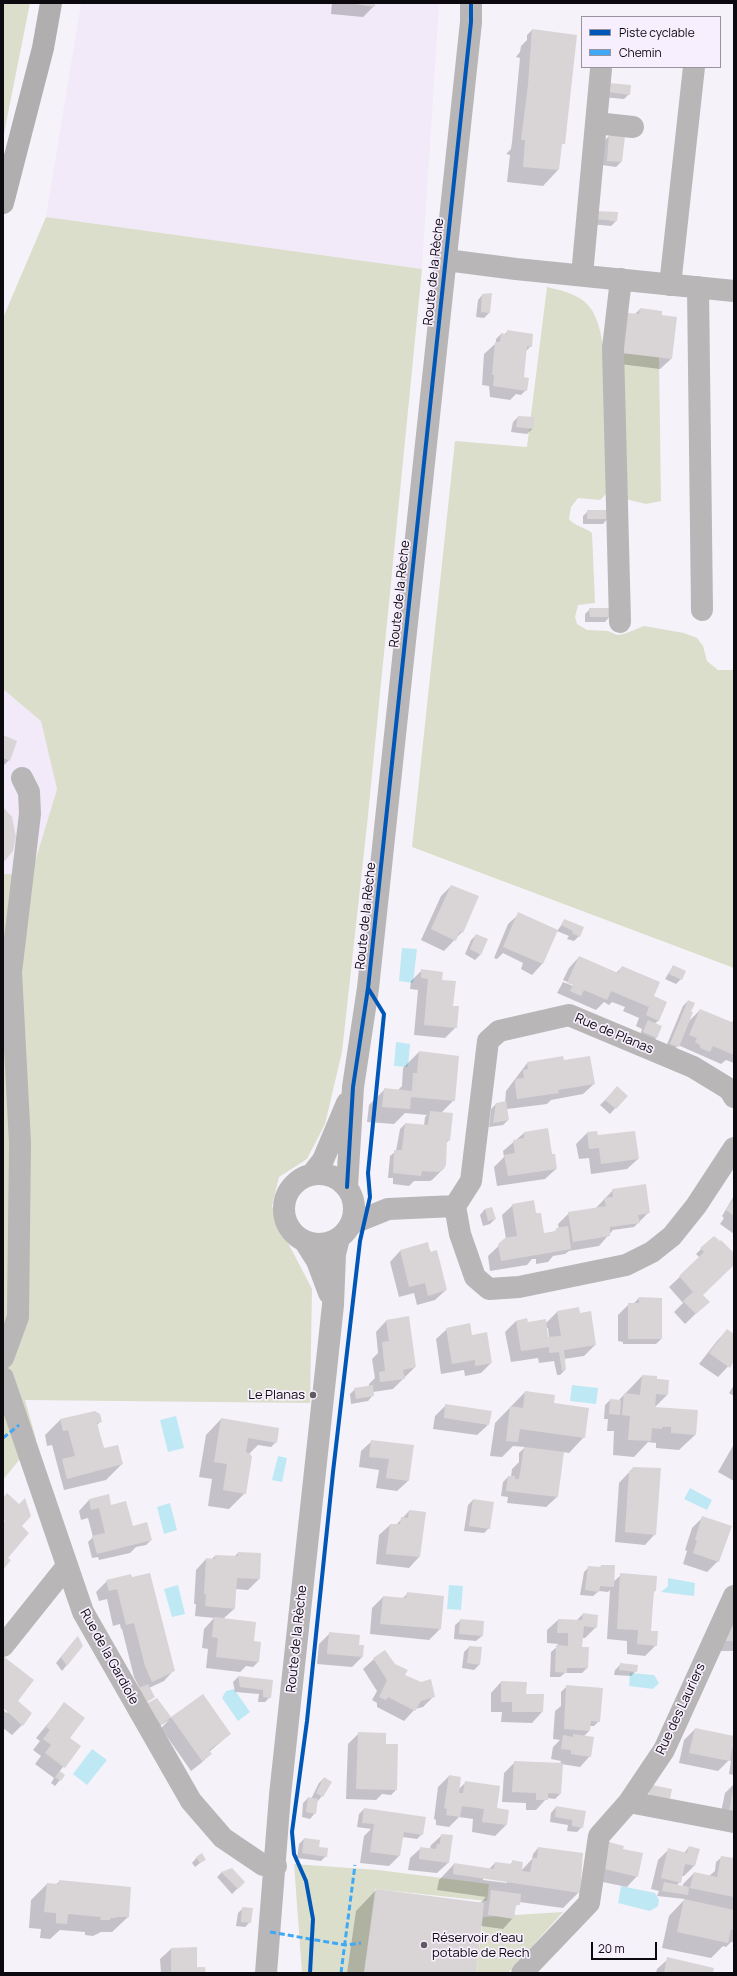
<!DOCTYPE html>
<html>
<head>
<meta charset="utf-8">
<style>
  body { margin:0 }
  #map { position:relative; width:737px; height:1976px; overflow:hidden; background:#f6f2fa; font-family:Manrope,sans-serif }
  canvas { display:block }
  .frame { position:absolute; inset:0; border:4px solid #0d0a0f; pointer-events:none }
  .legend { position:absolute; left:581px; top:16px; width:140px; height:52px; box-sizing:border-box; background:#f7eefe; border:1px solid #99939e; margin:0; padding:5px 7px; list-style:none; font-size:12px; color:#0d0a0f }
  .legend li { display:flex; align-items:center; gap:8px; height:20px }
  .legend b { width:20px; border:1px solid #99939e }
  .scale { position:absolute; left:591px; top:1942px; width:66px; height:18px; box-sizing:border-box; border:2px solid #0d0a0f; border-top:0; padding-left:5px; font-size:12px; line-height:14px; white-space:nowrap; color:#0d0a0f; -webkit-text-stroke:3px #f7eefe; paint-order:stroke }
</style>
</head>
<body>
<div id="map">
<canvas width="737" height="1976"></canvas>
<div class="frame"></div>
<ul class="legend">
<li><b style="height:5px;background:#0057b8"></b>Piste cyclable</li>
<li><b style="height:5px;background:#3fa9f5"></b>Chemin</li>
</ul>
<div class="scale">20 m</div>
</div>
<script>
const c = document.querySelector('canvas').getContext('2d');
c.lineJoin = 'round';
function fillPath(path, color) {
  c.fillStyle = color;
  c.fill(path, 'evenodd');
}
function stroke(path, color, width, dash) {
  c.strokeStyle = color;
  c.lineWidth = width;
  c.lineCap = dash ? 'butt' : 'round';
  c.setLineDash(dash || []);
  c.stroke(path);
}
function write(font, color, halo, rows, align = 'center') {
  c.font = font + ' Manrope,sans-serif';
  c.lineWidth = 3.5;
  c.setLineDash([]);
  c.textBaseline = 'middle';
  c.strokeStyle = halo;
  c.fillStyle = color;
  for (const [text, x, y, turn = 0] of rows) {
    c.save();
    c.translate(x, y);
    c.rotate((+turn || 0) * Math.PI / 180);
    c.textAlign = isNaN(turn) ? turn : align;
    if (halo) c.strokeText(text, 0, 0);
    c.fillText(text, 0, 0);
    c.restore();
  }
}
fillPath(new Path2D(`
  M81,3H439L422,269L46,217Z
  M3,689L41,720L57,789L31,875L3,874Z`), '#f2e9f9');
fillPath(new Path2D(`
  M3,3H30L3,138Z
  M46,217L422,269L367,825L342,1052L325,1124L307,1159L279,1177L272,1206L285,1237L312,1289L310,1403L25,1400L36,1439L3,1480V874L31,875L57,789L41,721L3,689V318Z
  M547,287C586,296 595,303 603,344L609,491L600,500L578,498L571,507L569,519C576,527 585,527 592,533L595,603L578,605L575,617L577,624L587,630L608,631L617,635L624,634L644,626L684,633L697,638L703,646L707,661L718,670H734V968L412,847L455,441L527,447Z
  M622,353L659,357L661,501L646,504L625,499Z
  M294,1864L378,1870L489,1884L487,1901L375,1889L364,1973H302Z
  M563,1912L508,1973H476L483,1917Z`), '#dbdeca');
fillPath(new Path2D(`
  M402,948L417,949L413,983L399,981Z
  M396,1042L410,1044L408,1067L394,1066Z
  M572,1385L598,1388L596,1404L570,1401Z
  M176,1416L184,1448L168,1452L160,1420Z
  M278,1456L287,1458L282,1482L272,1480Z
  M690,1488L712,1500L707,1510L684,1499Z
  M170,1503L177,1530L164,1534L157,1507Z
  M668,1578L695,1583L694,1596L661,1592L668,1586Z
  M178,1585L185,1614L172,1617L164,1589Z
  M449,1585L463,1586L461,1610L447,1609Z
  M630,1673L654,1675L659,1683L653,1689L629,1686Z
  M234,1689L250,1712L238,1721L222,1698L226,1691Z
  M92,1749L107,1760L87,1785L73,1774Z
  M621,1886L655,1893L659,1900L658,1906L650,1911L618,1903Z`), '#bee9f4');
fillPath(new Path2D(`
  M332,3H374V6L363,17L331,14Z
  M532,30L564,142L561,145L558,170L543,186L507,182L510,155L506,154L511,149L512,142L520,58L516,57L520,52L521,46L527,40V35Z
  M605,89L629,94L624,99L603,97Z
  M609,136L621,162L616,167L602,165L604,141Z
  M591,217L616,221L611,226L590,224Z
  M483,294L489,313L484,318L476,317L478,300Z
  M640,309L671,359L660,369L612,363L635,314Z
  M508,331L531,346L526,351L522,381L526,390L521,395L516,394L510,400L490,397L489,386L482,385L484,354L496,343V339L501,334L504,335Z
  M518,417L534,418L533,428L527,434L511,432L513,422Z
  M588,511L608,518L603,524H583V516Z
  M590,609L610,616L605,622H585V614Z
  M3,736L9,760L3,766Z
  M451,886L462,932L444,951L421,940L441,896Z
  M519,914L557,931L565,920L579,936L574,941L567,939L569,936L557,931L542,964L532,975L521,969L523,963L503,953L497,959L494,958L508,924Z
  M476,935L480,955L475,960L465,954L471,940Z
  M579,957L616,973L622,967L653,997L666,1002L658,1021L654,1024L660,1027L656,1038L651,1043L639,1038L642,1029L636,1026L639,1018L623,1011L625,1007L612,1002L609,1005L604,1002L596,1010L557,993L563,982L573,986L575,985L563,980L569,968Z
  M673,966L681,979L676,984L665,979Z
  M422,970L441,981L456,1027L445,1038L414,1035L418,990L410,989L411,981Z
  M688,1001L686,1024L700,1010L731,1023L734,1020V1063L726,1060L721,1064L678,1045L673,1052L665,1049L683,1006Z
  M419,1052L458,1057L454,1100L441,1113L449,1140L445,1144L443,1169L432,1180L430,1181H414L409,1186L393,1184V1178H388L390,1156L396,1151L400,1129L405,1124L424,1126L425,1117L427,1115L405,1113L394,1124L367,1122L369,1105L385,1089L398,1090L402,1086L403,1068Z
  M563,1061L594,1084L583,1094L551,1100L547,1104L507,1109L508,1120L503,1125L489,1127L491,1109L496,1104L505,1103L506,1091L528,1062Z
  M612,1093L626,1096L610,1114L600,1105Z
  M596,1132L597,1136L638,1159L627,1169L591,1174L589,1158L579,1159L576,1144L587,1133Z
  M524,1133L547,1141L556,1169L545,1179L497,1186L494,1167L504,1157L503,1151Z
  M613,1190L649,1212L634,1227L613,1230L599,1246L569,1251L565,1254L553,1256L548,1262L536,1264V1259H532L527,1265L490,1271L488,1256L506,1239L502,1215L513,1205L535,1214L543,1234L553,1232L559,1229L558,1224L569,1213L595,1209Z
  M734,1196V1234L720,1224L724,1218L722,1216Z
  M492,1208L495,1219L490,1224L483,1226L480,1215L485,1209Z
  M427,1243L446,1290L435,1300L417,1305L414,1293L399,1297L390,1262L400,1251Z
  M701,1249L734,1255V1264L702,1295L708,1302L685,1324L674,1312L683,1303L669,1287L700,1258L696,1254Z
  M639,1298L661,1339L656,1344H623V1342L618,1341V1315L629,1304L634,1303Z
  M557,1312L579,1314L595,1345L584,1356L564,1359L565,1370L560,1375H557L554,1361L539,1363L538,1358L511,1362L505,1332L516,1321L526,1319L527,1324H545ZM548,1328L549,1338H547L546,1329Z
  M386,1321L415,1367L393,1389L373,1392V1395L368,1401L351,1404L350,1394L355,1389L369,1387V1384L375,1378L372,1359L378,1353L376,1332Z
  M447,1329L471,1337L491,1363L481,1373L465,1376L464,1370L441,1374L436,1339Z
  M727,1330L734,1335V1360L718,1377L699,1364L717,1341Z
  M642,1376L668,1381L667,1395L654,1408L695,1435L679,1450L656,1448V1443L648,1442L634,1457L613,1455L614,1431H607L608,1419H604L605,1405L610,1400H619Z
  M734,1385V1396L729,1393Z
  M525,1392L553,1404L584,1437L569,1453L563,1452L557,1497L546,1507L507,1503L508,1497L501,1496L503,1482L508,1477H511L512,1469L519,1462V1453L525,1447L513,1446L502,1457L490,1456L495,1423Z
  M446,1405L488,1425L477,1435L433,1429L435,1416Z
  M221,1419L276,1442L271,1447L258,1445L249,1454L245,1493L229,1509L208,1506L212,1479L199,1477L206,1435Z
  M60,1420L100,1422L97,1425L103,1450L122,1464L106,1480L64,1490L52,1445L47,1446L45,1435Z
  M372,1441L413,1446L408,1481L397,1491L376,1488L379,1470L359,1467L361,1451Z
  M734,1444V1481L718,1472Z
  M633,1468L655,1534L645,1545L615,1542L619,1483Z
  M89,1500L111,1506L132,1527L151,1540L146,1545L136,1547L130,1553L99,1560L98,1557L92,1558L88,1542L93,1537L88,1518L81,1520L79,1511Z
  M473,1500L489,1528L484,1533L464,1531L468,1505Z
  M409,1511L424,1513L419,1557L409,1568L376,1564L379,1535L390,1525H396Z
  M703,1517L718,1561L707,1572L683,1564L687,1551L685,1550L692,1528Z
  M238,1553L260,1554L259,1579L248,1590L235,1589L234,1609L223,1619L253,1641L258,1662L253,1667L246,1666L240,1672L206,1668L208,1649L202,1648L204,1629L214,1618L195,1616L196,1604H194L196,1570L206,1559L211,1560L215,1556L234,1557Z
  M601,1566L613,1582L621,1575L655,1591L653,1593L650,1632L656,1645L645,1656L627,1654V1641L607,1639L610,1590L608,1592L599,1591L593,1596L580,1595L584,1572L589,1567L599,1568Z
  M107,1581L157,1606L174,1670L164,1681L149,1688L154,1697L142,1706L140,1689L134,1677L122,1629H121L120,1624L113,1626L107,1599L99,1601L96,1592Z
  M408,1593L442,1597L440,1629L429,1640L370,1634L372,1608L383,1597L402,1599Z
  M583,1614L596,1627L585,1638H582L581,1647L588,1648L587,1668L582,1673H565L560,1677H550L551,1652L558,1646V1644L547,1643V1630L558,1620L576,1621Z
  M734,1617V1651H715Z
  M461,1620L482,1636L476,1641L454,1639L455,1625Z
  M330,1633L358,1646L362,1657L352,1667L317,1664L319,1644Z
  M77,1637L82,1646L62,1671L56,1663Z
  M469,1647L479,1665L474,1670L462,1668L464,1652Z
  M3,1658L22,1725L12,1735L3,1728V1710L7,1713L8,1712L3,1707Z
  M374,1659L404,1675L434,1696L423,1707L415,1709L404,1721L377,1707V1703L372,1700L377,1691L363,1669Z
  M620,1665L636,1671L631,1676L614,1675L615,1670Z
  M238,1677L272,1681L270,1697L265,1702H258L259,1694L235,1692L233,1682Z
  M501,1682L525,1695H543L542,1712L532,1723L501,1722L502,1712H491V1693Z
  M566,1687L599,1721L594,1726H590L589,1731L584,1736L590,1756L580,1767L561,1764L560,1794L555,1799L547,1798L536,1810H526V1803L502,1802L504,1773L515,1762L560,1764L561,1761L551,1759L553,1747L560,1740L553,1739L555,1711L561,1706V1692Z
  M203,1695L230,1734L209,1752L211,1754L200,1764L191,1771L161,1728L169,1720L155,1729L157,1699L171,1718Z
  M64,1704L69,1738L80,1746L59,1772L64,1775L55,1786L51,1783L54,1778L35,1764L41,1756L33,1750L40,1741L36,1738Z
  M695,1729L734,1737V1775L729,1774L731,1761L729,1760L718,1771L679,1763L684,1740Z
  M359,1733L385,1745L396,1790L391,1795L382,1794L376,1800L346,1799L348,1744Z
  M449,1776L458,1790L466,1782L496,1809L508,1811L506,1825L495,1836L472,1832L473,1819L459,1817L449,1827L436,1825V1820L434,1819L438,1787Z
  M324,1778L322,1796L317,1802L315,1813L310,1819L302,1817L303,1803L308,1798L311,1799L319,1783Z
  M734,1784V1825L719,1822L725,1793Z
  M556,1807L582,1827L577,1832L567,1831L568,1825L550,1822L551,1813Z
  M364,1809L422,1834L417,1839L402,1837L399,1856L389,1866L360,1863L364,1836L371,1829L357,1827L359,1814Z
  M442,1835L452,1836L448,1863L437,1873L408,1870L410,1858L421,1848L430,1849L431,1845Z
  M304,1839L319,1841L318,1848L326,1856L321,1861L297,1858L299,1844Z
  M689,1847L694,1866L684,1876H681L680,1882L676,1886L683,1887V1884L694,1873L709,1876L715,1871L716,1862L722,1857L734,1859V1942H731L726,1947L723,1946L711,1958L662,1948L669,1916L685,1899L657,1896L659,1891L651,1889L658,1860L669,1849L684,1853Z
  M538,1848L579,1892L563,1908L519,1902L514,1909L513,1918L503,1929L481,1926L475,1973H347L356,1911L376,1890L480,1903L486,1897L437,1890L439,1880L454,1864L489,1869L495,1863L510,1865L513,1861L521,1871L532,1859L533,1854ZM483,1878L507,1881V1883L483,1880Z
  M622,1850L637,1876L627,1887L593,1880Z
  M197,1857L204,1860L195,1867L192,1863Z
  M222,1872L239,1887L232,1894L217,1877Z
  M60,1881L128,1917L112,1932H101L93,1936L85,1935V1932L60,1930L50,1939L40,1938L41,1929L29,1928L31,1900L47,1884L55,1885Z
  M243,1908L250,1922L245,1927L236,1926L238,1913Z
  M196,1948V1968L205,1973H161L160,1959L171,1949Z
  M668,1959L712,1973H656L657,1969Z`), '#0003');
fillPath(new Path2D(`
  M349,3H375V7Z
  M532,29L577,35L565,144H562L559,170L523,167L525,140H521L528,85Z
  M609,83L631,85L630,95L608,92Z
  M609,135L625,136L622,162L607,161Z
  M596,211L618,212L617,221L595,219Z
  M492,293L490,313L481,312L482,294Z
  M640,308L662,311V315L677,317L672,359L622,353L627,313L639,314Z
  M507,330L533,334L532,347L527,346L524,377L529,378L527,391L493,386L494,375H492L495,342H500L501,333L507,334Z
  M518,416L535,417L533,429L516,427Z
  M587,510H609V519H587Z
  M589,608H611V617H590Z
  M3,735L17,741L10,761L3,758Z
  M3,807L12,817L16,837L13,851L3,863Z
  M451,885L479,896L463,933L460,931L456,941L431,929Z
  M518,912L558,930L543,964L503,947Z
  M564,919L584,927L580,937L572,933L573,931L561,925Z
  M476,934L488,939L481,955L470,949Z
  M579,956L618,973L622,966L660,982L654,996L667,1002L659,1021L646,1015L649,1007L611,991L607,1000L584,990L581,996L570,991L573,985L567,983Z
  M673,965L686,971L682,980L669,974Z
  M421,969L443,972L442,980L456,981L453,1006H459L457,1028L424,1025L428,979L421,978Z
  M688,1000L695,1003L691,1012H693L679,1047L670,1044Z
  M700,1009L734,1023V1055L713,1046L710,1052L700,1048V1045L695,1042L697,1038L689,1035Z
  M648,1020L662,1026L657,1038L643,1032Z
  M419,1051L459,1056L455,1101L411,1097L410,1109L382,1107L384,1088L412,1091L413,1073H417Z
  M563,1056L564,1060L590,1056L595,1084L558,1090L559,1093L517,1099L515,1084L516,1079L524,1078L523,1070L528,1069L527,1062Z
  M617,1086L628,1096L616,1109L605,1100Z
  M506,1101L509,1120L493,1123L496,1103Z
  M430,1111L453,1113L450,1141L447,1140L446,1165L444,1169L438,1172L422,1171L421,1176L393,1173L394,1150H402L405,1123L428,1125Z
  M548,1128L552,1154H555L557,1169L508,1176L504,1155L515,1153L513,1140L524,1138V1132Z
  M597,1131L598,1135L635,1131L639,1159L601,1164L599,1148L589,1149L587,1132Z
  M646,1184L650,1213L638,1215L640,1223L610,1227V1236L573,1242L568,1212L606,1206L604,1198L613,1197L612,1189Z
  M734,1199V1216L726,1210Z
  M534,1200L536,1213H541L544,1233L556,1231V1228L568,1226L571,1249L501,1261L498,1244L505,1238L517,1236L512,1204Z
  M492,1207L496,1219L488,1221L485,1209Z
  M714,1236L720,1241L721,1240L734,1253V1265L703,1295L710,1302L696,1314L683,1301L693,1292L679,1276L704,1252L700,1248Z
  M428,1242L430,1252L437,1250L447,1290L428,1296L425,1283L409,1287L400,1250Z
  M639,1297L662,1298V1339H628V1303H639Z
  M579,1307L580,1313L591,1311L596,1345L564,1350L566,1370L562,1371L559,1352L549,1353V1347L521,1351L516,1321L527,1318L528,1322L546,1319L548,1337L561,1336L557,1311Z
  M409,1316L416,1367L403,1370L405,1379L380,1382L379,1372L385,1371L382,1342L389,1341L386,1320Z
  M470,1323L472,1335L487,1332L492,1363L475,1366V1360L452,1364L446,1328Z
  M727,1329L734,1334V1361L730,1368L709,1353Z
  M642,1375L657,1376V1379L669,1380L668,1395L656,1394L655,1407L698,1410L696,1435L671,1433V1427H662V1429L652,1428L651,1441L628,1440L630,1416L622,1415L624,1393L640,1395Z
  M373,1385L374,1396L356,1399L354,1388Z
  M525,1391L555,1395L554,1403L589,1408L585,1438L520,1429L518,1442L506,1441L510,1406L523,1408Z
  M610,1399L621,1400L620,1415L609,1414Z
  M445,1404L492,1411L489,1425L444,1418Z
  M95,1411L100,1414L102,1422L97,1423L104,1448L118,1445L123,1464L67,1479L62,1459L75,1456L68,1430L63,1431L60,1419Z
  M221,1418L279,1428L277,1443L248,1438L246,1452L250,1454L252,1457L246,1494L223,1490L227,1464L214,1462Z
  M371,1440L414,1445L409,1481L386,1478L389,1459L369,1457Z
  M524,1447L564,1452L558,1497L506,1491L508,1476H515V1479H519Z
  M633,1467L661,1468L656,1535L625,1532L629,1471H632Z
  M7,1493L19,1504L25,1498L31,1516L22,1526L29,1533L8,1558L11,1560L3,1570V1523L5,1521L3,1518V1498Z
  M109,1494L111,1505L126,1501L133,1526L147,1522L152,1540L97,1554L92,1536L105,1533L99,1508L91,1510L89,1499Z
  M473,1499L494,1502L490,1529L469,1526Z
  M409,1510L426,1512L420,1557L386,1554L390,1524H400L401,1517L408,1518Z
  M702,1516L732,1526L719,1562L693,1553L697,1541L695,1540Z
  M238,1552L261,1553L260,1579L237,1578L235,1609L205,1606L206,1594H204L206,1558L215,1559V1555L238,1556Z
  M601,1565H615L614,1587L600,1586L599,1592L585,1590L588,1566L601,1567Z
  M150,1573L175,1671L152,1682L145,1666L134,1623L126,1625L117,1589L109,1591L106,1580L131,1574L132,1577Z
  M620,1573L657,1576L656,1591H654L651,1631H658L657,1646L637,1644L638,1630L617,1629Z
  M407,1592L444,1596L441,1629L380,1624L383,1596L406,1598Z
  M583,1613L598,1615L597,1628L584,1626L582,1647H589L588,1668H567V1673L555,1672L556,1645L568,1646V1633H557L558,1619L582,1620Z
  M214,1617L256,1622L254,1641L261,1642L259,1662L216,1657L218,1638L212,1637Z
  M460,1619L484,1621L483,1636L459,1634Z
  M734,1619V1641H725Z
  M329,1632L360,1635L359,1645H364L363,1657L327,1654Z
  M78,1636L83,1646L67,1666L61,1657Z
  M469,1646L482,1647L480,1665L467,1663Z
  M385,1650L395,1664L408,1670L405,1675L421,1682L431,1679L435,1697L421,1701L415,1711L388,1697L386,1700L379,1697L387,1680L373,1658Z
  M3,1656L34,1680L18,1701L32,1713L23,1726L3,1708Z
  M620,1663L638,1665L637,1672L619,1670Z
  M238,1676L273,1680L271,1698L263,1697V1690L240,1687Z
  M501,1681L527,1682L526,1694H544L543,1712H512V1702H501Z
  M148,1684L155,1697L147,1702L139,1688Z
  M566,1685L603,1688L600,1722L591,1721L590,1731L564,1729Z
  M203,1694L231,1734L209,1750L212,1754L202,1761L171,1717Z
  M157,1698L171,1717L161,1725L146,1704Z
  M64,1702L85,1718L70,1738L81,1746L65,1768L45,1753L51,1745L43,1739L50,1730L46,1727Z
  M695,1728L734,1736V1749L732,1748L730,1761L689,1753Z
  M358,1732L386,1733V1744H398L397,1790L356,1789Z
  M573,1734L594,1737L591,1757L571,1754V1750L561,1749L563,1735L573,1737Z
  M514,1761L563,1763L561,1794L548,1793V1800H536V1793L512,1792Z
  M60,1771L65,1775L61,1781L55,1777Z
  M449,1775L461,1777L459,1793H463L465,1781L500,1786L497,1808L509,1810L507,1825L482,1822L484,1809L462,1806L460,1817L446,1815L447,1809L444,1808Z
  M324,1777L332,1782L323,1797L316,1793Z
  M652,1785L672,1789L670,1799L649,1795L648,1791Z
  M733,1790L734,1791V1812L729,1811Z
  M308,1797L318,1799L316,1814L306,1812Z
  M556,1806L586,1811L583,1828L572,1826V1820L555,1817Z
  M364,1808L426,1817L423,1835L404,1832L400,1856L370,1852L374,1824L362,1823Z
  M441,1834L453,1835L449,1863L419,1859L420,1847L436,1849L437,1844H440Z
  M304,1838L320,1840L319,1847L328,1848L327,1857L302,1853Z
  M609,1842L624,1846L623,1849L643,1853L638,1877L604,1869Z
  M689,1846L700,1849L695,1866L685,1864L681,1883L661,1878L668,1848L687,1853Z
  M538,1847L583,1853L580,1893L453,1874L454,1863L494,1869L495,1862L512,1864V1860L523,1862L522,1871L530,1872L533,1858H537Z
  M202,1853L206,1860L200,1863L196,1857Z
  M721,1856L734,1858V1897L690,1888L694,1872L717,1877Z
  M232,1868L245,1882L238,1889L221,1872Z
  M59,1880L131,1887L129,1917H116V1918H110V1920H100L101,1917L68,1914L67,1924L56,1923V1913L44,1912L47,1883L59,1884Z
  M664,1882L689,1887L688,1895L662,1891Z
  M376,1889L484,1903L476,1973H364Z
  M491,1890L521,1894L520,1905H516L514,1919L488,1915Z
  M684,1899L734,1910V1930L731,1929L728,1943L677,1932Z
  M242,1907L253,1908L251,1923L241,1922Z
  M197,1947V1967H205L206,1973H171V1948Z
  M667,1957L714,1968L713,1973H664Z`), '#d9d5d6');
stroke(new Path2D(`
  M596,123L633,127
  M446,260L516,269L734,291
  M582,275L601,69
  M670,285L694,67
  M698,287L702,610
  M620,622L613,348L621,279
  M734,1097L729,1089L693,1067L569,1015L499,1031L488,1041L471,1181L455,1206L460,1234L475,1277L489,1289L519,1287L626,1265L652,1252L672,1236L696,1206L734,1148
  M313,1173L323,1160L347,1103
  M284 1209a35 35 0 1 1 70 0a35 35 0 1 1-70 0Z
  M347,1187L353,1087L368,988L471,22V3
  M351,1224L388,1209L455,1206
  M305,1242L317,1261L329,1293
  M3,1358L18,1317L20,1143L11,972L30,814L29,792L22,778
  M3,1378L83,1612L191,1801L223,1838L263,1865L276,1866
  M3,1646L67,1566
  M629,1802L734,1822
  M266,1973L280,1795L333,1305L335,1254L339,1238
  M522,1973L589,1903L599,1836L629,1802L664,1750L734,1596`), '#b8b6b7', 22);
stroke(new Path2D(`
  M3,203L43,48L51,3`), '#b1aeb0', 22);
stroke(new Path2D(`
  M3,1438L19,1425
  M270,1932L345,1945L361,1943
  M341,1973L355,1865`), '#3fa9f5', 3, [6, 3]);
stroke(new Path2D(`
  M347,1187L353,1087L368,988L471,22V3
  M310,1973L313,1919L306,1881L294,1854L292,1832L307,1721L333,1472L360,1241L370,1197L368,1173L384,1014L368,988`), '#0057b8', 4);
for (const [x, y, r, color] of [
  [313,1395,4,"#5f5b61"],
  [424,1945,4,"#5f5b61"]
]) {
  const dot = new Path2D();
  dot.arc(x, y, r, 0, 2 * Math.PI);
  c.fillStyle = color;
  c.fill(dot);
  stroke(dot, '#f7eefe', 1.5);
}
write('13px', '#0d0a0f', '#f7eefe', [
  ["Route de la Rèche",434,272,-84],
  ["Route de la Rèche",400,594,-84],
  ["Route de la Rèche",366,916,-84],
  ["Rue de Planas",614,1034,23],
  ["Route de la Rèche",297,1639,-84],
  ["Rue de la Gardiole",109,1657,61],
  ["Rue des Lauriers",681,1709,-65]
]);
write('13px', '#0d0a0f', '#f7eefe', [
  ["Le Planas",305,1395],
  ["Réservoir d'eau",432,1938,"left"],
  ["potable de Rech",432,1953,"left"]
], 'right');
</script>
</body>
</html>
